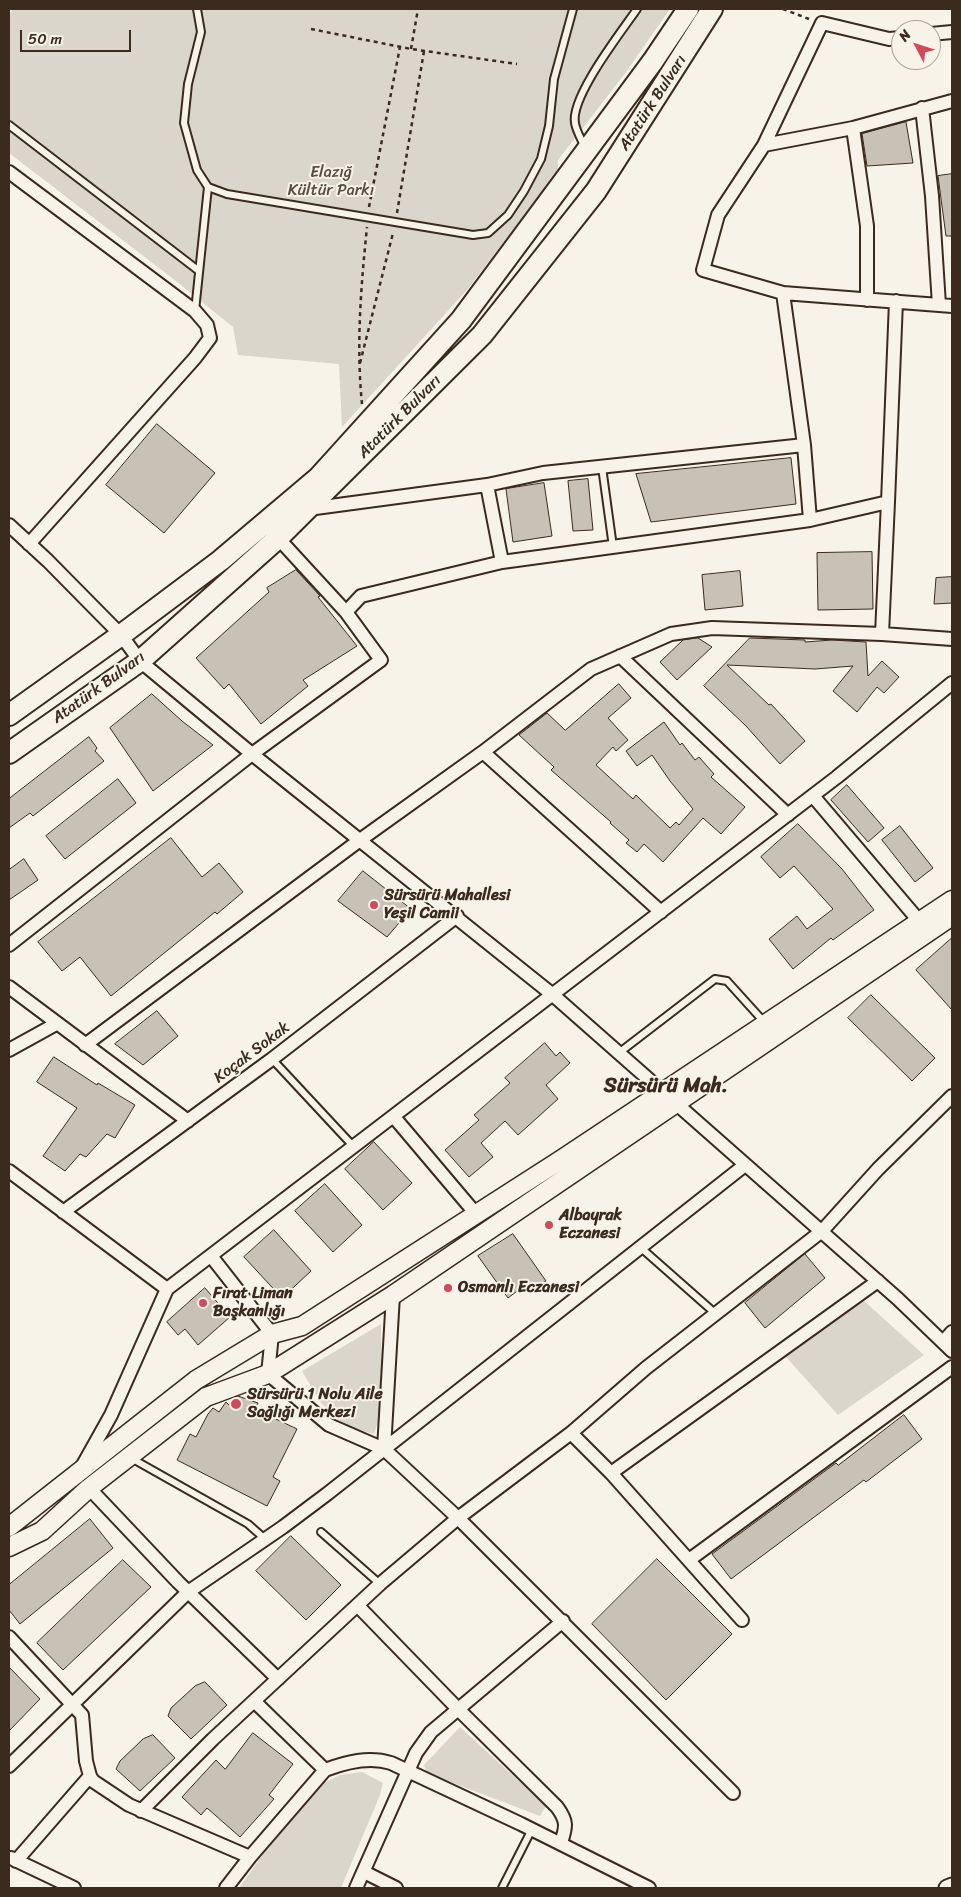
<!DOCTYPE html>
<html>
<head>
<meta charset="utf-8">
<style>
  body { margin:0 }
  #map { position:relative; width:961px; height:1897px; overflow:hidden; background:#f7f3e8; font-family:Sriracha,sans-serif }
  canvas { display:block }
  .frame { position:absolute; inset:0; border:10px solid #3b2a1e; pointer-events:none }
  .north { position:absolute; left:891px; top:20px; width:50px; height:50px; box-sizing:border-box; background:#f7f3e8; border:1px solid #aca397; border-radius:50%; rotate:310deg; font-size:14px; font-weight:700; line-height:20px; text-align:center; color:#3b2a1e }
  .north::after { content:''; display:block; margin:auto; width:18px; height:22px; background:#d1495b; clip-path:polygon(50% 0,100% 100%,50% 72%,0 100%) }
  .scale { position:absolute; left:20px; top:30px; width:111px; height:22px; box-sizing:border-box; border:2px solid #3b2a1e; border-top:0; padding-left:6px; font-size:15px; line-height:18px; white-space:nowrap; color:#3b2a1e; -webkit-text-stroke:4px #f7f3e8; paint-order:stroke }
</style>
</head>
<body>
<div id="map">
<canvas width="961" height="1897"></canvas>
<div class="frame"></div>
<div class="north">N</div>
<div class="scale">50 m</div>
</div>
<script>
const c = document.querySelector('canvas').getContext('2d');
c.lineJoin = 'round';
function fillPath(path, color) {
  c.fillStyle = color;
  c.fill(path, 'evenodd');
}
function stroke(path, color, width, dash) {
  c.strokeStyle = color;
  c.lineWidth = width;
  c.lineCap = dash ? 'butt' : 'round';
  c.setLineDash(dash || []);
  c.stroke(path);
}
function write(font, color, halo, rows, align = 'center') {
  c.font = font + ' Sriracha,sans-serif';
  c.lineWidth = 4;
  c.setLineDash([]);
  c.textBaseline = 'middle';
  c.strokeStyle = halo;
  c.fillStyle = color;
  for (const [text, x, y, turn = 0] of rows) {
    c.save();
    c.translate(x, y);
    c.rotate((+turn || 0) * Math.PI / 180);
    c.textAlign = isNaN(turn) ? turn : align;
    if (halo) c.strokeText(text, 0, 0);
    c.fillText(text, 0, 0);
    c.restore();
  }
}
fillPath(new Path2D(`
  M13,9H670L626,72L558,160V171L467,290L342,427L339,364L238,355L233,327L172,278L9,153V15Z
  M863,1300L924,1355L838,1415L786,1357Z
  M381,1324L382,1408L374,1434L346,1426L321,1403L302,1371Z
  M460,1727L546,1806L540,1816L427,1773L424,1765Z
  M362,1772L383,1783L380,1795L341,1888H239L309,1790L340,1775Z`), '#dbd6cb');
const building = new Path2D(`
  M906,122L913,163L867,166L862,134Z
  M952,174V236H946L938,176Z
  M157,424L215,473L164,533L106,485Z
  M791,458L796,504L651,522L636,474Z
  M588,479L593,530L573,531L568,481Z
  M544,483L552,536L513,542L506,489Z
  M872,552L873,609L818,610L817,553Z
  M296,570L320,596L318,597L357,646L303,680L308,686L261,724L229,684L224,689L196,658L269,592L267,588Z
  M740,571L743,606L705,610L702,575Z
  M952,577V603L934,604L936,578Z
  M698,638L712,647L677,680L660,662L683,640Z
  M750,638L805,640V642L832,640L866,642L868,676L882,661L899,677L884,693L877,687L857,712L833,691L853,666L815,669L727,665L769,705L771,704L805,741L780,764L746,726L704,686Z
  M619,684L631,698L608,718L628,740L616,751L613,747L596,765L633,799L636,795L670,828L676,822L679,825L693,809L670,781L652,755L637,766L626,751L664,722L680,745L682,743L695,760L699,757L714,774L711,777L745,807L721,834L703,818L663,862L644,844L637,852L626,843L629,840L610,823L611,822L551,770L554,767L519,735L547,713L565,730Z
  M152,694L182,721L213,745L153,791L110,728Z
  M89,737L97,748L95,751L104,761L33,816L30,813L9,828V799Z
  M118,779L136,803L65,859L46,836Z
  M847,785L884,828L868,842L831,800Z
  M798,824L842,869L874,910L833,940L831,938L793,969L769,939L797,916L807,929L833,909L794,866L780,878L761,857Z
  M900,826L933,868L915,882L882,840Z
  M171,838L202,877L219,863L243,892L217,914L215,912L111,996L80,957L62,971L38,942Z
  M24,859L38,880L9,900V870Z
  M363,871L411,909L387,937L338,901Z
  M952,938V1010L916,970Z
  M871,995L935,1058L912,1081L848,1018Z
  M157,1011L178,1036L143,1065L115,1044Z
  M545,1043L556,1056L560,1052L570,1063L546,1085L558,1099L518,1135L505,1121L481,1143L493,1157L469,1177L445,1150L479,1120L474,1115L510,1083L505,1078Z
  M54,1057L97,1085L98,1083L135,1105L115,1138L107,1134L86,1157L80,1154L65,1171L43,1156L77,1108L37,1082Z
  M374,1142L412,1183L383,1210L345,1169Z
  M325,1184L362,1225L333,1252L295,1211Z
  M274,1230L311,1271L282,1298L244,1257Z
  M513,1234L546,1281L530,1291L525,1285L508,1298L478,1256Z
  M805,1254L825,1278L765,1328L745,1303Z
  M205,1288L230,1317L198,1345L185,1329L178,1335L167,1322Z
  M238,1396L258,1403L255,1409L297,1429L273,1477L280,1481L267,1506L177,1460L190,1434L196,1437L208,1414L213,1408L219,1412L226,1402L229,1405L232,1399Z
  M904,1415L922,1439L866,1482L864,1480L731,1579L712,1554L836,1463L838,1465Z
  M90,1519L113,1548L20,1624L9,1610V1585Z
  M291,1536L341,1585L306,1620L256,1571Z
  M657,1559L732,1634L666,1700L592,1624Z
  M123,1560L151,1587L63,1670L37,1643Z
  M9,1667L40,1699L9,1731Z
  M205,1682L227,1705L191,1739L168,1716L171,1708L195,1686Z
  M253,1733L293,1764L269,1795L274,1799L240,1837L207,1808L201,1815L182,1797L216,1760L225,1769Z
  M153,1735L175,1758L140,1791L116,1769L120,1761L143,1739Z`);
fillPath(building, '#c8c1b6');
stroke(building, '#3b2a1e', 1);
const service = new Path2D(`
  M197,9L201,32L188,84L184,123L197,170L208,187L227,194L473,235L488,233L508,215L524,191L541,159L549,126L554,79L573,9
  M9,125L199,271
  M585,148C582,140 576,131 575,123C570,97 622,31 637,9
  M195,311L208,187
  M602,467L613,547
  M620,1052L715,979L727,981L765,1023
  M272,1059L354,1147
  M640,1247L716,1314
  M131,1458L248,1524L265,1539
  M321,1532L380,1584
  M502,1888L532,1829`);
const minor = new Path2D(`
  M931,34L952,32
  M922,108L932,196L939,305
  M853,128L867,226V300
  M764,145L853,128L952,101
  M9,172L195,311L207,325L210,338L195,358L29,544
  M783,293L703,270L718,215L764,145L822,23L889,39L901,38
  M487,485L502,562
  M888,502L896,301
  M308,509L487,485L543,473L804,445
  M810,520L804,445L783,293L952,306
  M9,525L48,561L121,635L140,661L252,754L553,995L898,1299L952,1351
  M278,538L346,612
  M620,656L788,815
  M483,752L661,912
  M813,796L920,922
  M9,945L252,754L381,660L346,612L361,596L502,562L810,520L888,502L882,634
  M9,987L188,1121
  M85,1045L360,840L483,752L591,669L671,634L712,628L882,634L952,639
  M9,1050L56,1024
  M394,1117L476,1214
  M9,1171L167,1289
  M63,1212L272,1059L457,916
  M211,1256L272,1334L268,1374L329,1425L384,1449L458,1518L733,1793
  M943,1342L952,1332
  M571,1433L611,1473L742,1620
  M384,1449L393,1295
  M83,1465L111,1415L167,1289L837,777L952,683
  M611,1473L878,1281
  M89,1488L178,1582L278,1679
  M689,1560L952,1367
  M358,1606L458,1709L557,1807C568,1822 566,1827 561,1843
  M9,1637L82,1715L86,1761L90,1776L93,1781L129,1805L250,1857
  M254,1701L325,1770
  M9,1766L188,1592L283,1527L327,1494L745,1165
  M141,1811L213,1739L380,1584L458,1518L571,1433L646,1368L822,1231L878,1169L952,1096
  M11,1858L74,1888
  M16,1861L90,1776
  M364,1872L396,1888
  M226,1888L250,1857L325,1770C346,1762 369,1756 391,1763L521,1824L649,1888
  M356,1888L416,1753L431,1732L563,1621`);
const tertiary = new Path2D(`
  M947,1888L952,1886`);
const secondary = new Path2D(`
  M9,1527L196,1380L272,1334L302,1326L562,1159L952,900
  M9,1547L42,1531L89,1488L206,1397L268,1374L393,1295L952,916`);
const primary = new Path2D(`
  M9,715L121,635L221,560L318,478L461,320L653,61L688,9
  M9,753L140,661L278,538L482,335L596,191L712,9`);
stroke(service, '#3b2a1e', 10);
stroke(minor, '#3b2a1e', 16);
stroke(tertiary, '#3b2a1e', 19);
stroke(secondary, '#3b2a1e', 21);
stroke(primary, '#3b2a1e', 24);
stroke(new Path2D(`
  M783,9L809,19
  M311,29L411,49L517,64
  M411,49L418,9
  M369,207L400,47
  M397,213L424,51
  M360,363L393,233
  M362,404C356,345 361,286 367,227`), '#3b2a1e', 2.5, [4, 4]);
stroke(service, '#f7f3e8', 6);
stroke(minor, '#f7f3e8', 12);
stroke(tertiary, '#f7f3e8', 15);
stroke(secondary, '#f7f3e8', 18);
stroke(primary, '#f7f3e8', 20);
for (const [x, y, r, color] of [
  [374,905,5,"#d1495b"],
  [549,1225,5,"#d1495b"],
  [448,1288,5,"#d1495b"],
  [203,1303,5,"#d1495b"],
  [236,1404,6,"#d1495b"]
]) {
  const dot = new Path2D();
  dot.arc(x, y, r, 0, 2 * Math.PI);
  c.fillStyle = color;
  c.fill(dot);
  stroke(dot, '#f7f3e8', 2);
}
write('16px', '#3b2a1e', '#f7f3e8', [
  ["Atatürk Bulvarı",653,103,-57],
  ["Atatürk Bulvarı",400,417,-45],
  ["Atatürk Bulvarı",99,688,-36],
  ["Koçak Sokak",252,1053,-37]
]);
write('16px', '#5b4c41', '#f7f3e8', [
  ["Elazığ",331,173],
  ["Kültür Parkı",331,191]
]);
write('bold 16px', '#3b2a1e', '#f7f3e8', [
  ["Sürsürü Mahallesi",384,896],
  ["Yeşil Camii",384,914],
  ["Albayrak",559,1216],
  ["Eczanesi",559,1234],
  ["Osmanlı Eczanesi",458,1288],
  ["Fırat Liman",213,1294],
  ["Başkanlığı",213,1312],
  ["Sürsürü 1 Nolu Aile",247,1395],
  ["Sağlığı Merkezi",247,1413]
], 'left');
write('bold 21px', '#3b2a1e', '#f7f3e8', [
  ["Sürsürü Mah.",666,1087]
]);
</script>
</body>
</html>
